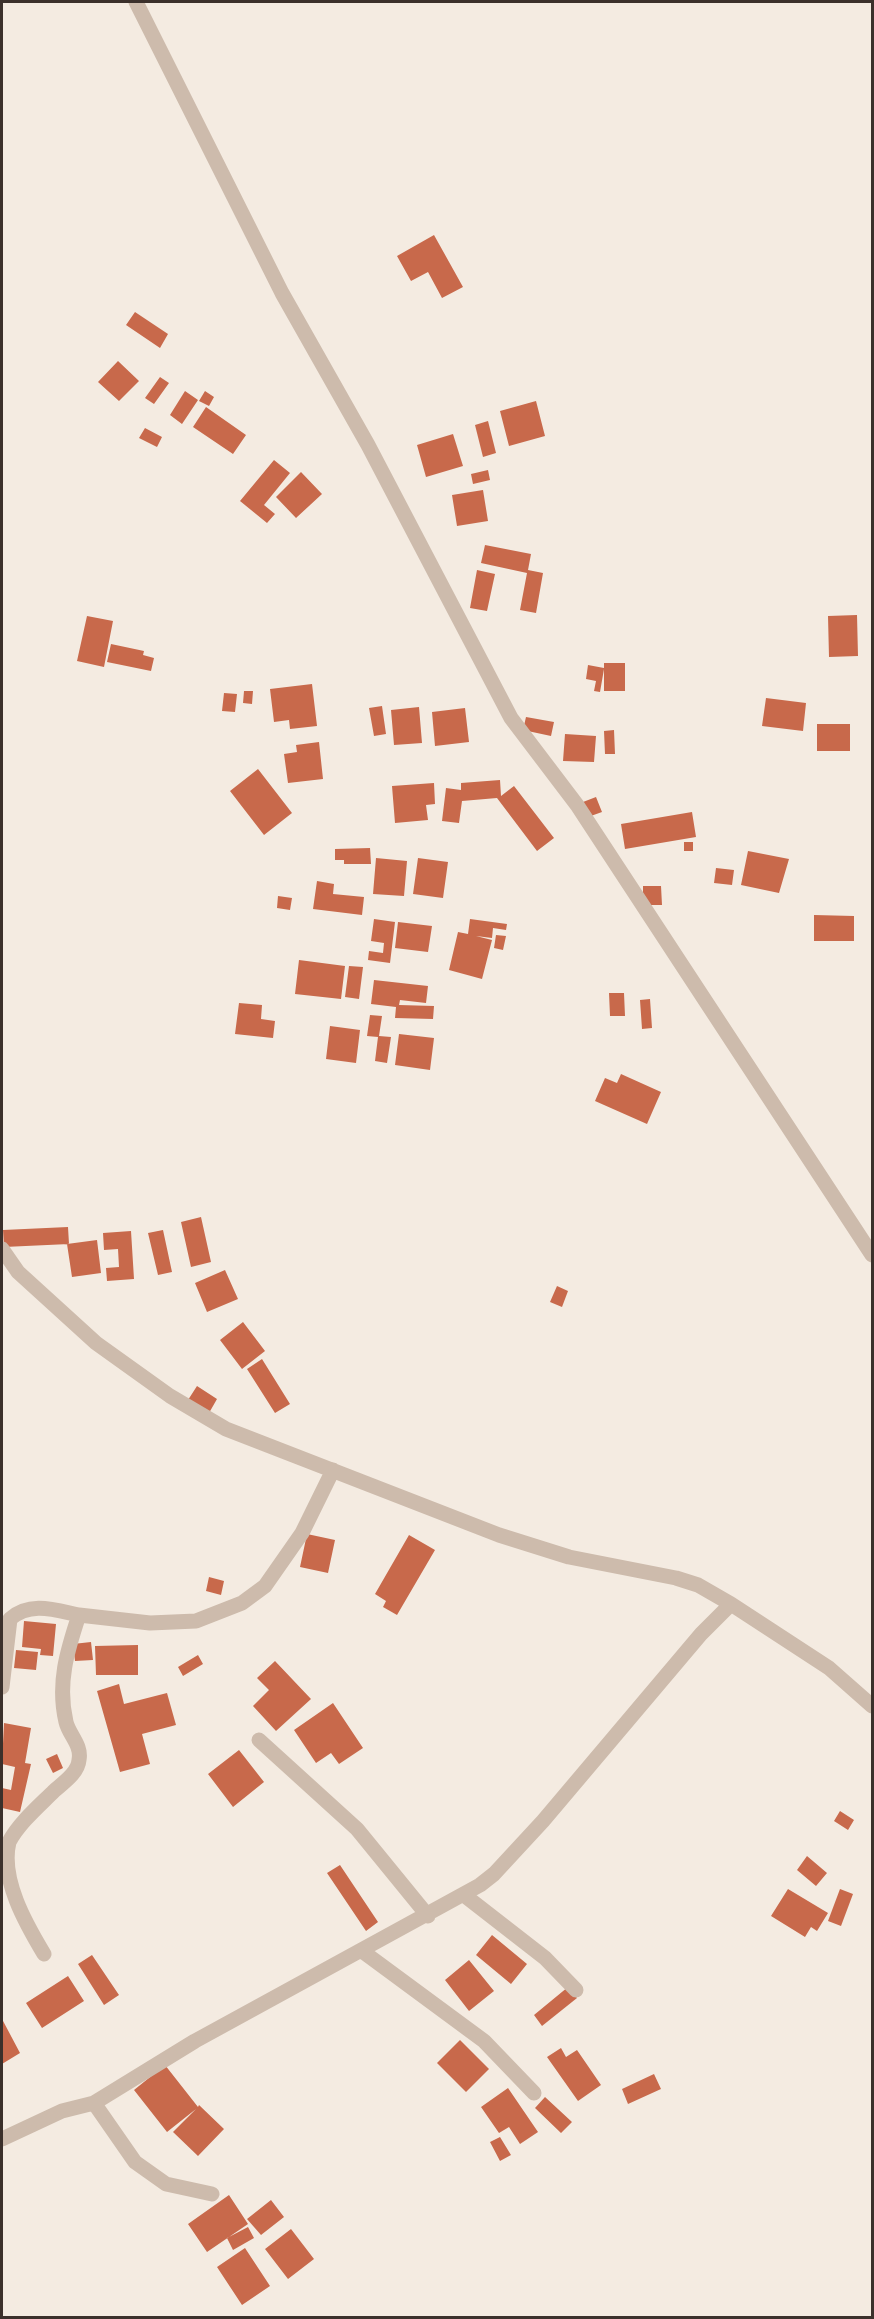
<!DOCTYPE html>
<html>
<head>
<meta charset="utf-8">
<style>
  body { margin:0 }
  #map { position:relative; width:874px; height:2319px; overflow:hidden; background:#f4ebe1; font-family:"Noto Sans",sans-serif }
  canvas { display:block }
  .frame { position:absolute; inset:0; border:3px solid #3b302b; pointer-events:none }
</style>
</head>
<body>
<div id="map">
<canvas width="874" height="2319"></canvas>
<div class="frame"></div>
</div>
<script>
const c = document.querySelector('canvas').getContext('2d');
c.lineJoin = 'round';
function fillPath(path, color) {
  c.fillStyle = color;
  c.fill(path, 'evenodd');
}
function stroke(path, color, width, dash) {
  c.strokeStyle = color;
  c.lineWidth = width;
  c.lineCap = dash ? 'butt' : 'round';
  c.setLineDash(dash || []);
  c.stroke(path);
}
fillPath(new Path2D(`
  M434,235L463,287L442,298L428,272L411,281L397,256Z
  M135,312L168,334L160,348L126,325Z
  M118,361L139,381L119,401L98,382Z
  M160,377L169,383L154,404L145,398Z
  M185,391L198,400L182,424L170,415Z
  M205,391L214,397L209,406L199,401Z
  M536,401L545,436L509,446L500,411Z
  M206,407L246,435L233,454L193,427Z
  M488,421L496,453L483,457L475,425Z
  M145,428L162,437L157,447L139,438Z
  M453,434L463,466L426,477L417,445Z
  M274,460L290,473L264,505L275,514L267,523L240,501Z
  M488,470L490,480L473,484L471,474Z
  M301,472L322,494L296,518L276,497Z
  M483,490L488,521L457,526L452,495Z
  M485,545L531,554L528,570L543,573L536,613L520,610L527,573L481,563Z
  M477,570L495,574L487,611L470,608Z
  M857,615L858,656L829,657L828,616Z
  M87,616L113,621L104,667L77,661Z
  M111,644L144,651L143,655L154,658L151,671L107,662Z
  M604,663H625V691H604V669L600,692L594,691L596,681L586,679L588,665L604,668Z
  M312,684L317,726L290,729L289,720L274,722L270,689Z
  M244,691H253L252,704L243,703Z
  M224,693L237,694L235,712L222,711Z
  M766,698L806,703L803,731L762,726Z
  M382,706L386,734L374,736L369,708Z
  M419,707L422,743L394,745L391,710Z
  M465,708L469,742L435,746L432,712Z
  M526,717L554,722L551,736L523,730Z
  M817,724H850V751H817Z
  M614,730L615,754H605L604,731Z
  M565,734L596,736L594,762L563,761Z
  M319,742L323,779L288,783L284,754L297,752L296,745Z
  M258,769L292,813L264,835L230,791Z
  M500,780L501,796L514,786L554,838L537,851L497,798L462,801L459,823L442,821L446,788L461,790V783Z
  M434,783L435,804L426,805L428,820L395,823L392,786Z
  M596,797L602,812L588,817L583,802Z
  M692,812L696,837L625,849L621,824Z
  M684,842H693V851H684Z
  M370,848L371,864H344V860H335V849Z
  M748,851L789,859L779,893L741,885Z
  M376,858L407,861L404,896L373,894Z
  M418,858L448,862L443,898L413,894Z
  M716,868L734,870L732,885L714,883Z
  M317,881L334,884L333,894L364,897L362,915L313,909Z
  M643,886H661L662,905H643Z
  M278,896L292,898L290,910L277,908Z
  M814,915L854,916V941H814Z
  M374,919L395,922L390,963L368,960L369,951L383,953L384,943L371,941Z
  M470,919L507,924L506,930L493,928L492,938L476,936L492,940L482,979L449,970L458,932L468,934Z
  M398,922L432,926L428,952L395,948Z
  M496,935L506,936L503,950L494,948Z
  M299,960L345,966L341,999L295,994Z
  M349,966L363,967L359,999L345,997Z
  M374,980L428,986L426,1003L400,1000L399,1005L434,1006L433,1019L395,1018L396,1007L371,1004Z
  M609,993H624L625,1016H610Z
  M650,999L652,1028L642,1029L640,1000Z
  M239,1003L262,1005L261,1019L275,1021L273,1038L235,1034Z
  M370,1015L382,1016L379,1036L391,1037L387,1063L375,1061L378,1037L367,1036Z
  M330,1026L360,1030L356,1063L326,1059Z
  M399,1034L434,1038L430,1070L395,1065Z
  M621,1074L661,1092L647,1124L595,1101L605,1078L617,1083Z
  M201,1217L211,1262L191,1267L181,1222Z
  M68,1227L69,1244L4,1247L3,1230Z
  M163,1230L172,1272L158,1275L148,1233Z
  M131,1231L134,1279L107,1281L106,1268L119,1267L118,1249L104,1250L103,1233Z
  M97,1240L101,1273L72,1277L67,1244Z
  M225,1270L238,1299L207,1312L195,1283Z
  M557,1286L568,1291L562,1307L550,1302Z
  M243,1322L265,1351L242,1369L220,1340Z
  M262,1359L290,1404L275,1413L247,1369Z
  M197,1386L217,1399L209,1413L188,1400Z
  M307,1534L335,1540L328,1573L300,1567Z
  M409,1535L435,1550L397,1615L383,1607L386,1601L375,1594Z
  M209,1577L224,1581L221,1595L206,1591Z
  M24,1621L56,1624L53,1656L40,1655L41,1649L22,1647Z
  M91,1642L93,1660L75,1661L73,1644Z
  M138,1645V1675H96L95,1646Z
  M16,1650L38,1652L36,1670L14,1668Z
  M198,1655L203,1664L183,1676L178,1667Z
  M275,1661L311,1699L276,1731L253,1706L269,1690L257,1678Z
  M119,1684L124,1704L167,1693L176,1725L142,1734L150,1764L120,1772L97,1691Z
  M333,1703L363,1748L339,1764L331,1753L316,1763L294,1730Z
  M4,1723L31,1728L25,1763L31,1764L20,1812L2,1808V1788L11,1790L15,1767L2,1764Z
  M239,1750L264,1782L233,1807L208,1774Z
  M57,1754L63,1768L53,1773L46,1759Z
  M840,1811L854,1820L848,1830L834,1821Z
  M807,1856L827,1873L816,1886L797,1870Z
  M340,1865L378,1922L366,1931L327,1873Z
  M788,1889L828,1913L817,1931L811,1927L805,1937L771,1916Z
  M840,1889L853,1894L841,1926L828,1921Z
  M492,1935L527,1964L511,1984L476,1955Z
  M92,1955L119,1995L104,2005L78,1964Z
  M469,1960L494,1991L469,2011L445,1980Z
  M68,1976L84,2001L42,2028L26,2003Z
  M568,1987L577,1998L542,2026L534,2015Z
  M2,2019L20,2053L2,2064Z
  M460,2040L489,2069L466,2092L437,2063Z
  M561,2048L566,2057L577,2050L601,2085L578,2101L547,2057Z
  M165,2065L198,2107L199,2105L224,2129L198,2156L173,2132L196,2109L167,2132L134,2090Z
  M654,2074L661,2089L628,2104L622,2089Z
  M508,2088L538,2132L520,2144L509,2127L499,2133L481,2107Z
  M545,2097L572,2122L561,2133L535,2108Z
  M500,2137L511,2155L500,2161L490,2142Z
  M229,2195L248,2224L207,2252L188,2224Z
  M271,2200L284,2217L261,2235L247,2219Z
  M248,2227L254,2238L233,2250L227,2238Z
  M291,2229L314,2259L288,2279L265,2249Z
  M245,2248L270,2286L242,2305L217,2267Z`), '#c8694b');
stroke(new Path2D(`
  M136,2L282,293L368,445L511,718L577,805L872,1255
  M2,1249L18,1272L96,1343L170,1396L226,1429L499,1535L569,1557L676,1578L698,1585L731,1604
  M2,1687L10,1619C30,1601 55,1610 79,1615
  M259,1740L357,1829L428,1916
  M464,1895L545,1958L576,1990
  M362,1951L484,2041L534,2093
  M44,1954C26,1924 0,1879 9,1842C19,1823 39,1806 54,1791C63,1783 78,1773 79,1760C82,1745 69,1735 66,1722C57,1684 67,1651 79,1615L150,1623L196,1621L242,1603L265,1586L302,1533L333,1470
  M94,2103L135,2162L166,2184L212,2194
  M2,2139L62,2111L94,2103L195,2041L480,1885L494,1874L543,1821L701,1634L731,1604L829,1668L872,1706`), '#cdbbac', 15);
</script>
</body>
</html>
